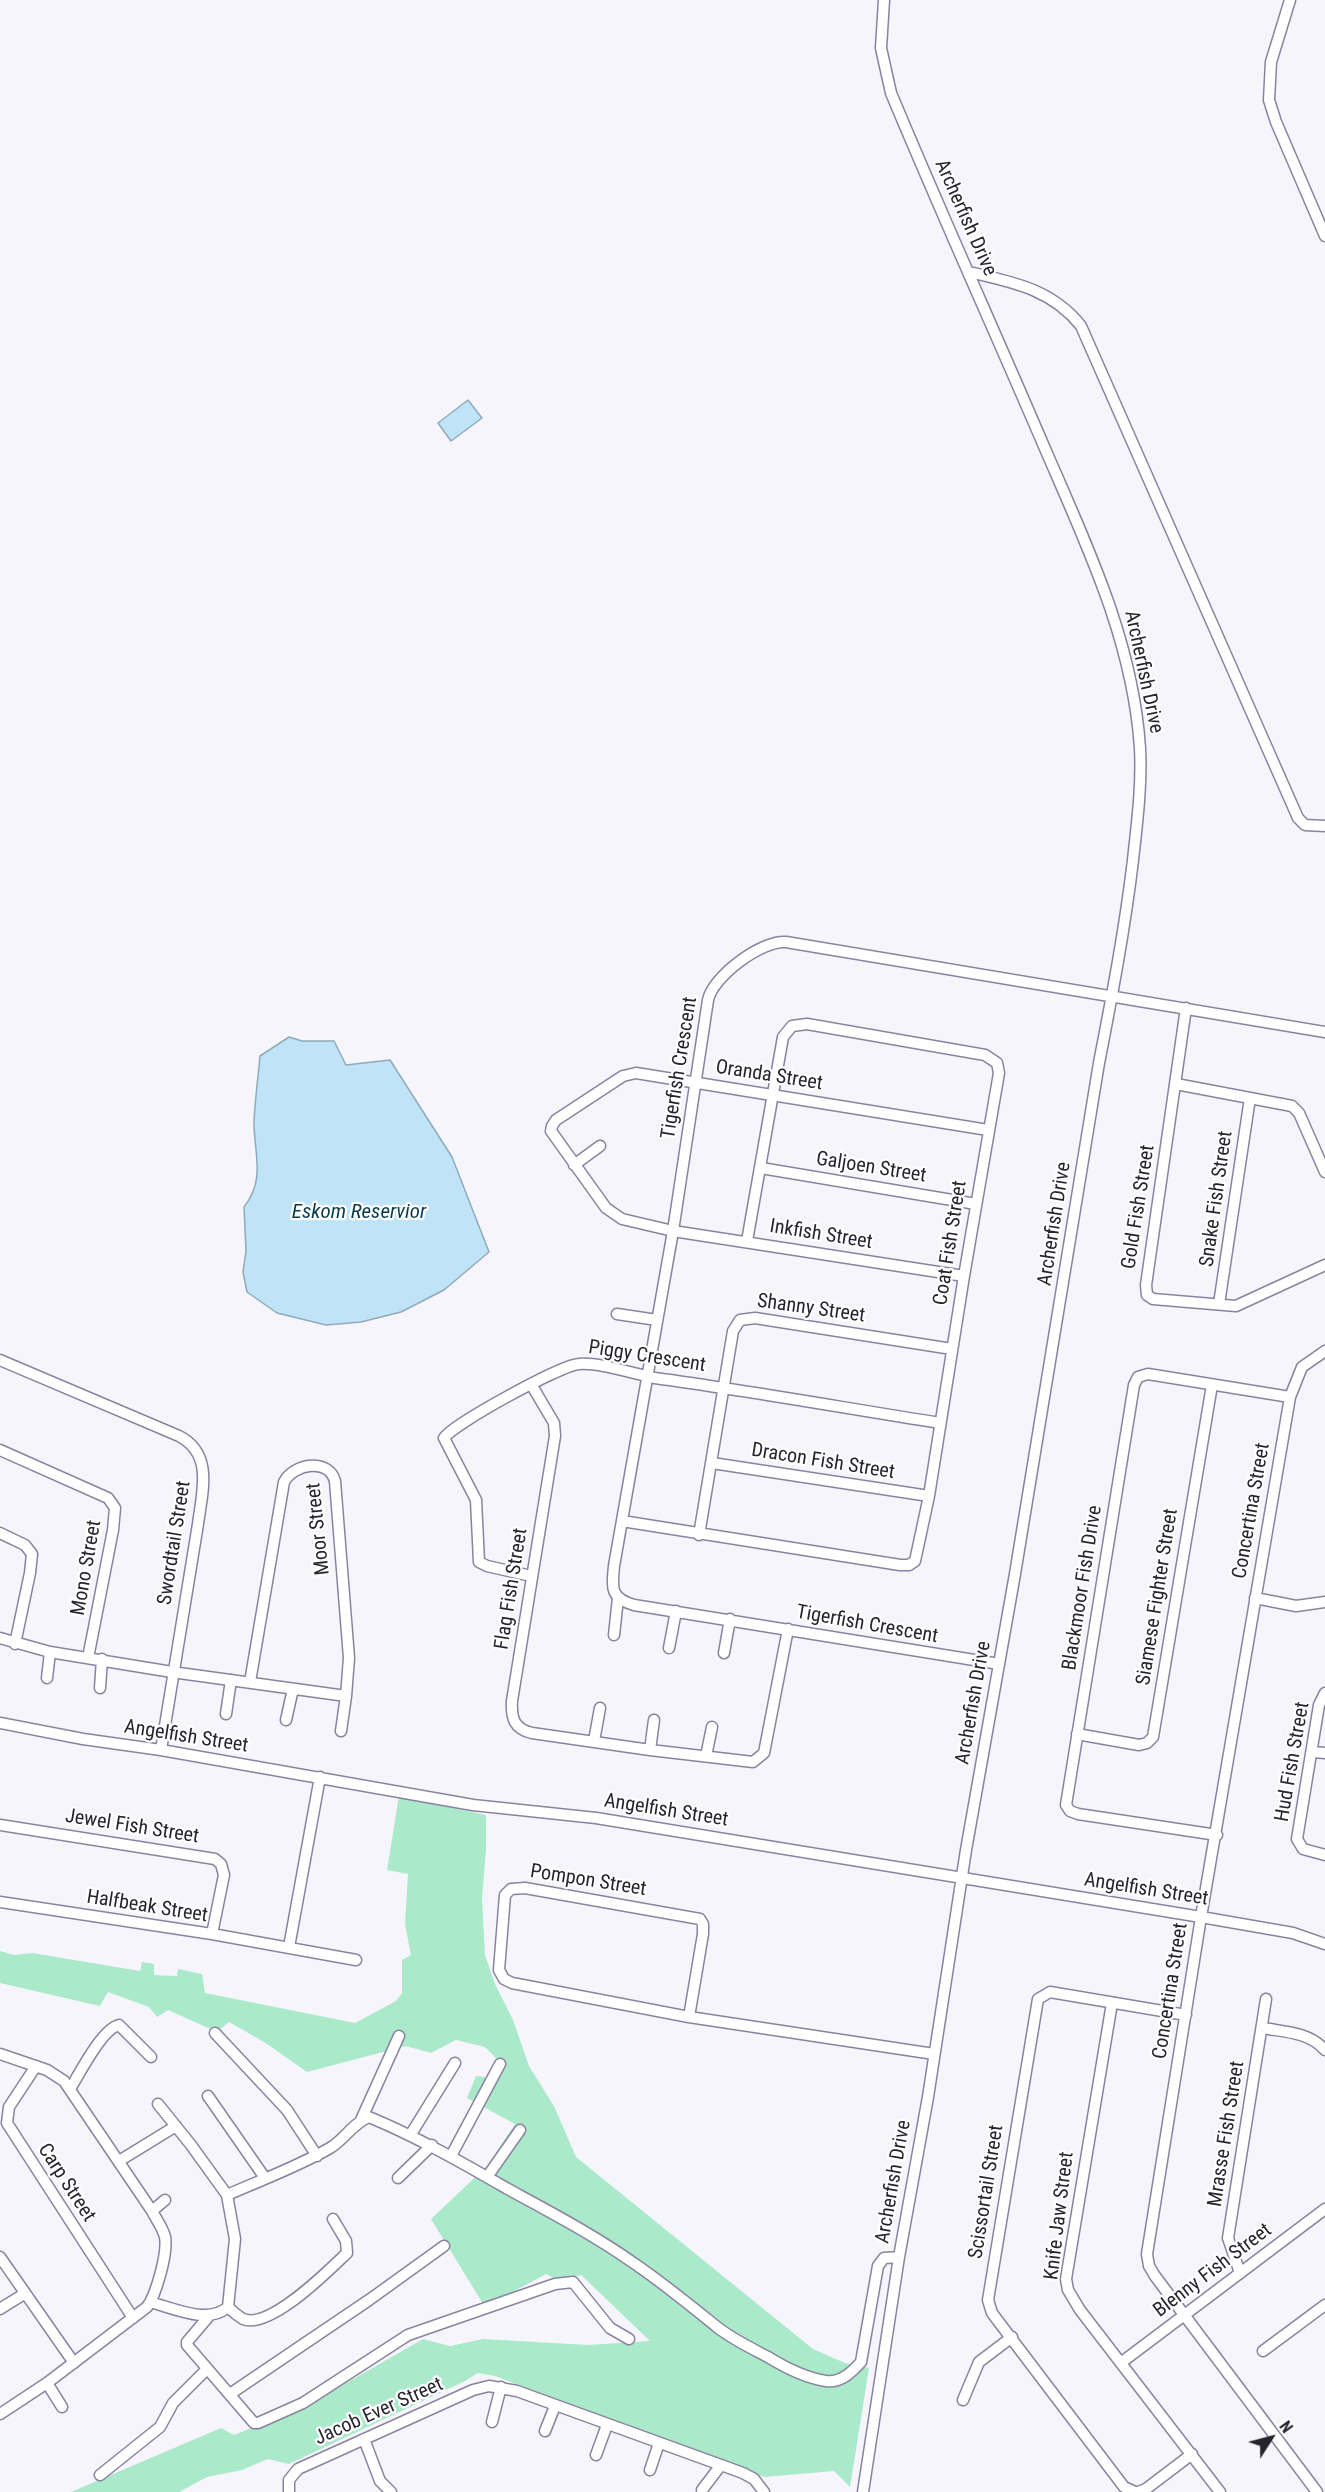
<!DOCTYPE html>
<html>
<head>
<meta charset="utf-8">
<style>
  body { margin:0 }
  #map { position:relative; width:1325px; height:2492px; overflow:hidden; background:#f6f5fb; font-family:"Roboto Condensed",sans-serif }
  canvas { display:block }
  .north { position:absolute; left:1241px; top:2408px; width:60px; height:60px; -webkit-text-stroke:4px #fff; paint-order:stroke; rotate:54deg; font-size:16px; font-weight:700; line-height:24px; text-align:center; color:#26242f }
  .north::after { content:''; display:block; margin:auto; width:21px; height:27px; background:#26242f; clip-path:polygon(50% 0,100% 100%,50% 72%,0 100%) }
</style>
</head>
<body>
<div id="map">
<canvas width="1325" height="2492"></canvas>
<div class="north">N</div>
</div>
<script>
const c = document.querySelector('canvas').getContext('2d');
c.lineJoin = 'round';
function fillPath(path, color) {
  c.fillStyle = color;
  c.fill(path, 'evenodd');
}
function stroke(path, color, width, dash) {
  c.strokeStyle = color;
  c.lineWidth = width;
  c.lineCap = dash ? 'butt' : 'round';
  c.setLineDash(dash || []);
  c.stroke(path);
}
function write(font, color, halo, rows, align = 'center') {
  c.font = font + ' "Roboto Condensed",sans-serif';
  c.lineWidth = 4.5;
  c.setLineDash([]);
  c.textBaseline = 'middle';
  c.strokeStyle = halo;
  c.fillStyle = color;
  for (const [text, x, y, turn = 0] of rows) {
    c.save();
    c.translate(x, y);
    c.rotate((+turn || 0) * Math.PI / 180);
    c.textAlign = isNaN(turn) ? turn : align;
    if (halo) c.strokeText(text, 0, 0);
    c.fillText(text, 0, 0);
    c.restore();
  }
}
fillPath(new Path2D(`
  M399,1796L486,1815V1849L482,1898L485,1955L495,1984L513,2020L529,2066L554,2106L576,2157L813,2349L845,2363L869,2368L850,2487L834,2471L764,2477L495,2376L478,2373L465,2381L289,2464L268,2459L242,2470L207,2477L179,2492H71L221,2428L234,2435L306,2406L423,2339L450,2346L483,2339L588,2345L650,2341L581,2275L559,2281L546,2274L485,2307L431,2219L487,2166L515,2124L467,2098L476,2076L493,2078L500,2062L485,2047L456,2040L431,2053L406,2046L307,2072L264,2042L229,2022L217,2032L168,2010L157,2017L149,2007L108,1992L100,2006L0,1983V1951L14,1955L32,1953L140,1971L142,1962L154,1964V1975L177,1976L178,1969L202,1974L205,1993L355,2023L396,2001L402,1993V1960L411,1955L405,1924L408,1874L387,1870Z`), '#aaeaca');
const water = new Path2D(`
  M468,400L482,418L451,441L438,423Z
  M289,1037L302,1041H334L346,1065L390,1060L452,1157L489,1252L444,1290L401,1312L361,1322L326,1325L277,1313L247,1292L243,1272L246,1251L244,1207C266,1179 254,1154 254,1122C255,1100 258,1078 260,1056Z`);
fillPath(water, '#bfe4f7');
stroke(water, '#91aabb', 1.5);
const minor = new Path2D(`
  M1290,0L1271,62L1269,100L1276,122L1325,236
  M969,272C1012,282 1052,289 1081,326L1298,818L1305,825L1325,826
  M1186,1008L1146,1285L1147,1295L1153,1299L1236,1306L1325,1265
  M1176,1084L1292,1106L1299,1113L1325,1172
  M574,1165L600,1146
  M761,1168L976,1204
  M964,1276L673,1231L622,1219L606,1208L551,1131L552,1126L556,1120L623,1076L636,1073L988,1130
  M1219,1304L1250,1098
  M617,1314L657,1320
  M0,1360L179,1436C214,1454 202,1492 198,1524L161,1750
  M531,1384L554,1423L555,1436L512,1701C511,1718 514,1729 532,1733L650,1750L753,1762L764,1753L788,1629
  M0,1450L108,1498L115,1508L113,1530L88,1658
  M712,1463L929,1496
  M622,1521L900,1565H909L915,1561L929,1496L964,1276L999,1073L997,1063L985,1055L807,1024L792,1026L783,1037L747,1241
  M0,1533L25,1545L32,1554L30,1573L15,1644
  M699,1535L733,1331L740,1320L755,1318L952,1349
  M531,1576L487,1566L479,1562L476,1500L444,1438C453,1424 561,1365 579,1364C599,1362 634,1374 655,1378C750,1391 845,1408 940,1423
  M1255,1598L1296,1606L1325,1602
  M614,1635L618,1598
  M0,1638L50,1652L172,1672L346,1696L349,1658L335,1481C329,1458 294,1463 284,1482L250,1682
  M669,1648L676,1611
  M724,1653L730,1619
  M999,1664L634,1605C610,1598 612,1588 614,1566L673,1231L708,1000C713,976 762,940 786,942L1325,1032
  M47,1678L50,1652
  M100,1688L102,1659
  M1325,1693L1319,1705L1297,1839L1303,1849L1325,1855
  M226,1714L231,1680
  M286,1720L293,1689
  M0,1723L83,1739L161,1750L473,1805L596,1818L1201,1917L1293,1933L1325,1944
  M341,1731L346,1696
  M1077,1734L1139,1745L1147,1743L1153,1737L1212,1385
  M594,1741L600,1708
  M650,1750L654,1720
  M1313,1752L1325,1753
  M706,1756L712,1727
  M0,1825L215,1859L221,1864L224,1875L212,1934
  M1217,1835L1078,1814L1070,1811L1066,1805L1134,1385L1138,1377L1148,1374L1290,1397
  M0,1902L212,1934L356,1960
  M289,1947L320,1777
  M1112,2003L1066,2279L1068,2290L1080,2310L1220,2492
  M689,2017L703,1934V1924L700,1919L525,1888L511,1889L505,1895L499,1970L504,1979L512,1983L689,2017L934,2054
  M1263,2028C1285,2032 1309,2032 1325,2050
  M215,2033L287,2110L317,2156
  M0,2054L47,2070L64,2081L152,2211C156,2219 163,2228 165,2237C168,2253 156,2295 147,2307L47,2383L0,2414
  M36,2066L9,2107L7,2123L133,2318
  M70,2089C80,2073 102,2029 119,2025L151,2057
  M208,2096L265,2178
  M361,2120L399,2036
  M411,2134L455,2063
  M451,2156L500,2064
  M119,2161L176,2126
  M487,2177L520,2130
  M398,2178L432,2145
  M227,2195C261,2180 297,2167 330,2148C344,2140 353,2123 369,2117C417,2137 461,2162 506,2188C550,2212 594,2235 635,2264C663,2283 691,2306 717,2327C732,2339 751,2348 768,2357C786,2368 805,2378 826,2381C841,2383 852,2372 861,2362L878,2266L884,2258L899,2257
  M152,2211L165,2200
  M0,2257L74,2363
  M1240,2273L1228,2238L1266,1999
  M150,2302C173,2308 208,2325 228,2307L235,2239L227,2195L191,2145L158,2104
  M228,2307C232,2311 238,2316 243,2319C270,2330 329,2270 347,2253L346,2241L333,2219
  M0,2309L24,2294
  M209,2316L187,2342V2345L254,2423H258L303,2403L408,2335L555,2284L573,2282L610,2328L629,2339
  M1263,2351L1325,2305
  M1122,2362L1325,2209
  M47,2383L62,2407
  M230,2394L369,2300L444,2246
  M963,2400L979,2362L1012,2337
  M492,2422L501,2387
  M545,2431L555,2406
  M364,2439L380,2481L391,2492
  M596,2455L607,2425
  M650,2470L659,2443
  M100,2475L160,2427L173,2403L207,2369
  M702,2490L721,2465
  M289,2492V2480L298,2469L473,2390L489,2386L517,2391L743,2473L754,2479L764,2492
  M863,2492L899,2257L928,2097L966,1850L1015,1574L1099,1063C1112,996 1125,928 1133,860C1137,823 1142,786 1140,748C1133,642 1088,548 1046,451C995,332 941,213 891,93L881,48L884,0
  M1135,2492L1124,2487L992,2313L988,2300L1038,1999L1050,1992L1186,2015
  M1138,2492L1146,2489L1192,2454
  M1317,2492L1155,2276L1149,2266L1147,2254L1201,1917L1290,1397L1302,1367L1325,1351`);
stroke(minor, '#8a83a0', 13);
stroke(minor, '#fff', 10);
write('20px', '#26242f', '#fff', [
  ["Archerfish Drive",965,218,66],
  ["Archerfish Drive",1143,672,78],
  ["Tigerfish Crescent",680,1068,-81],
  ["Oranda Street",769,1076,9],
  ["Galjoen Street",871,1168,9],
  ["Snake Fish Street",1217,1199,-82],
  ["Gold Fish Street",1139,1207,-81],
  ["Archerfish Drive",1055,1224,-81],
  ["Inkfish Street",821,1235,9],
  ["Coat Fish Street",951,1243,-81],
  ["Shanny Street",811,1309,8],
  ["Piggy Crescent",647,1357,9],
  ["Dracon Fish Street",823,1462,9],
  ["Concertina Street",1252,1511,-80],
  ["Moor Street",319,1529,-96],
  ["Swordtail Street",175,1543,-81],
  ["Mono Street",87,1568,-80],
  ["Blackmoor Fish Drive",1083,1588,-81],
  ["Flag Fish Street",512,1589,-81],
  ["Siamese Fighter Street",1158,1597,-81],
  ["Tigerfish Crescent",867,1625,10],
  ["Archerfish Drive",974,1703,-80],
  ["Angelfish Street",186,1737,9],
  ["Hud Fish Street",1293,1762,-80],
  ["Angelfish Street",666,1811,9],
  ["Jewel Fish Street",132,1827,9],
  ["Pompon Street",588,1881,9],
  ["Angelfish Street",1146,1890,9],
  ["Halfbeak Street",147,1907,9],
  ["Concertina Street",1171,1991,-81],
  ["Mrasse Fish Street",1227,2134,-81],
  ["Archerfish Drive",894,2182,-80],
  ["Carp Street",66,2183,57],
  ["Scissortail Street",987,2192,-81],
  ["Knife Jaw Street",1060,2216,-83],
  ["Blenny Fish Street",1213,2271,-37],
  ["Jacob Ever Street",379,2412,-24]
]);
write('italic 21px', '#0a3b4d', '#fff', [
  ["Eskom Reservior",359,1213]
]);
</script>
</body>
</html>
